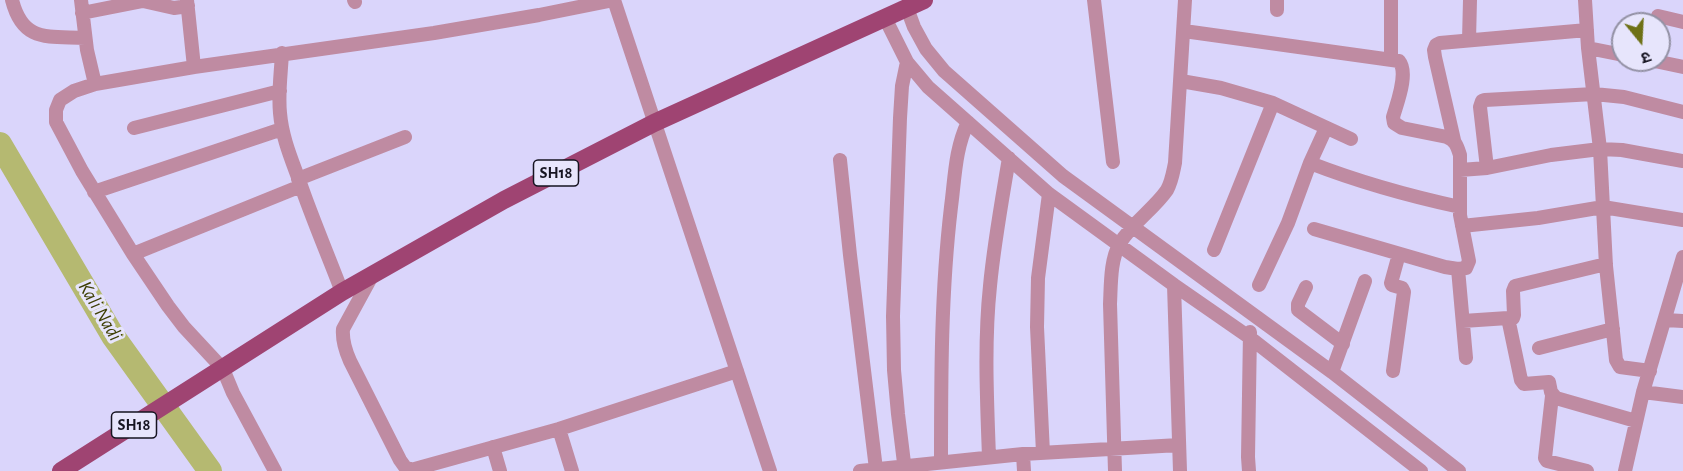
<!DOCTYPE html>
<html>
<head>
<meta charset="utf-8">
<style>
  body { margin:0 }
  #map { position:relative; width:1683px; height:471px; overflow:hidden; background:#dad5fb; font-family:"Alegreya Sans","Noto Sans Devanagari",sans-serif }
  canvas { display:block }
  .north { position:absolute; left:1611px; top:12px; width:60px; height:60px; box-sizing:border-box; background:#e7e5fc; border:2px solid #9391a4; border-radius:50%; rotate:162deg; font-size:16px; font-weight:700; line-height:24px; text-align:center; color:#161421 }
  .north::after { content:''; display:block; margin:auto; width:21px; height:27px; background:#6e7116; clip-path:polygon(50% 0,100% 100%,50% 72%,0 100%) }
</style>
</head>
<body>
<div id="map">
<canvas width="1683" height="471"></canvas>
<div class="north">उ</div>
</div>
<script>
const c = document.querySelector('canvas').getContext('2d');
c.lineJoin = 'round';
function stroke(path, color, width, dash) {
  c.strokeStyle = color;
  c.lineWidth = width;
  c.lineCap = dash ? 'butt' : 'round';
  c.setLineDash(dash || []);
  c.stroke(path);
}
function write(font, color, halo, rows, align = 'center') {
  c.font = font + ' "Alegreya Sans",sans-serif';
  c.lineWidth = 6;
  c.setLineDash([]);
  c.textBaseline = 'middle';
  c.strokeStyle = halo;
  c.fillStyle = color;
  for (const [text, x, y, turn = 0] of rows) {
    c.save();
    c.translate(x, y);
    c.rotate((+turn || 0) * Math.PI / 180);
    c.textAlign = isNaN(turn) ? turn : align;
    if (halo) c.strokeText(text, 0, 0);
    c.fillText(text, 0, 0);
    c.restore();
  }
}
stroke(new Path2D(`
  M0,144L113,336L210,471`), '#b5b971', 24);
stroke(new Path2D(`
  M12,0C23,43 48,36 85,38
  M81,0L87,50L95,84
  M187,0L194,67
  M354,0L355,2
  M614,0L770,471
  M1094,0L1113,162
  M1277,0V10
  M1585,0L1588,48L1600,149L1606,266L1616,360L1620,367L1650,371
  M907,8L914,27L926,49L944,71L1063,176L1332,372L1459,471
  M82,13L143,1L174,8L188,6
  M1658,16L1683,22
  M885,18L907,62L928,87L1049,194L1174,285L1249,337L1421,471
  M1184,31L1399,61C1409,73 1397,103 1393,117L1394,123L1402,128L1447,137C1456,141 1457,146 1460,155V215L1469,261L1466,268L1458,269L1445,267L1314,229
  M1469,40L1470,0
  M1588,48L1623,55
  M282,53C281,73 278,93 280,113C282,137 291,158 299,180C312,218 328,255 342,292
  M1391,60V0
  M1650,60L1683,67
  M1181,81L1221,88L1273,103L1351,139
  M134,128L280,91
  M1454,140L1435,57L1434,50L1436,45L1440,43L1587,30
  M840,160L850,255L876,469
  M1310,163C1359,182 1409,196 1460,207
  M1487,168L1480,107L1482,101L1485,100L1594,94L1624,97L1683,112
  M1460,170L1487,168L1551,155L1600,149L1622,150L1683,161
  M298,179L405,137
  M94,192L282,129
  M1462,226L1538,218L1603,207L1683,220
  M1214,250L1273,103
  M133,254L301,186
  M1458,269L1466,358
  M373,274L343,329C342,341 345,350 350,361L400,460L405,467L411,470L559,429L737,371
  M1174,285L1180,471
  M1259,285L1288,223L1310,163L1326,128
  M1306,287L1298,304V310L1343,344
  M1508,318H1513L1514,315L1513,291L1515,286L1606,264
  M1665,320L1683,321
  M1463,321L1508,318L1521,380L1524,384L1549,382L1551,392L1556,398L1636,421
  M1539,348L1613,329
  M1393,371L1404,292L1402,288L1392,285L1391,283L1399,254
  M1332,372L1365,281
  M1643,392L1683,397
  M1552,396L1545,458L1547,461L1587,471
  M559,429L572,471
  M493,447L500,471
  M1043,453L1037,327L1038,278L1049,194
  M1023,454L1024,471
  M989,457C987,401 984,343 990,286C994,243 1002,200 1009,158
  M941,462C941,377 941,292 951,207C955,177 955,149 968,122
  M275,471L233,393L223,369L184,327L168,306L133,254L82,171L56,122V110L60,100L74,91L95,84L194,67L434,33L539,15L614,0
  M860,471L1023,454L1179,445
  M905,471L898,414L894,370L893,316L900,118L902,86L907,62
  M1115,471L1110,304C1111,285 1110,260 1120,243C1132,223 1154,209 1167,190C1172,181 1173,172 1175,163L1185,0
  M1249,471L1248,457L1250,332
  M1625,471L1643,392L1683,257`), '#bf8ba2', 14);
stroke(new Path2D(`
  M61,471L342,292L504,200L654,123L924,0`), '#9f4472', 18);
for (const [x, y, w] of [
  [556,173,45],
  [134,425,45]
]) {
  const box = new Path2D();
  box.roundRect(x - w / 2, y - 13, w, 26, 4.5);
  c.fillStyle = '#e7e5fc';
  c.fill(box);
  stroke(box, '#161421', 1.5);
}
write('bold 16px', '#161421', null, [
  ["SH18",556,173],
  ["SH18",134,425]
]);
write('italic 20px', '#3e3f05', '#e7e5fc', [
  ["Kali Nadi",100,311,59]
]);
</script>
</body>
</html>
